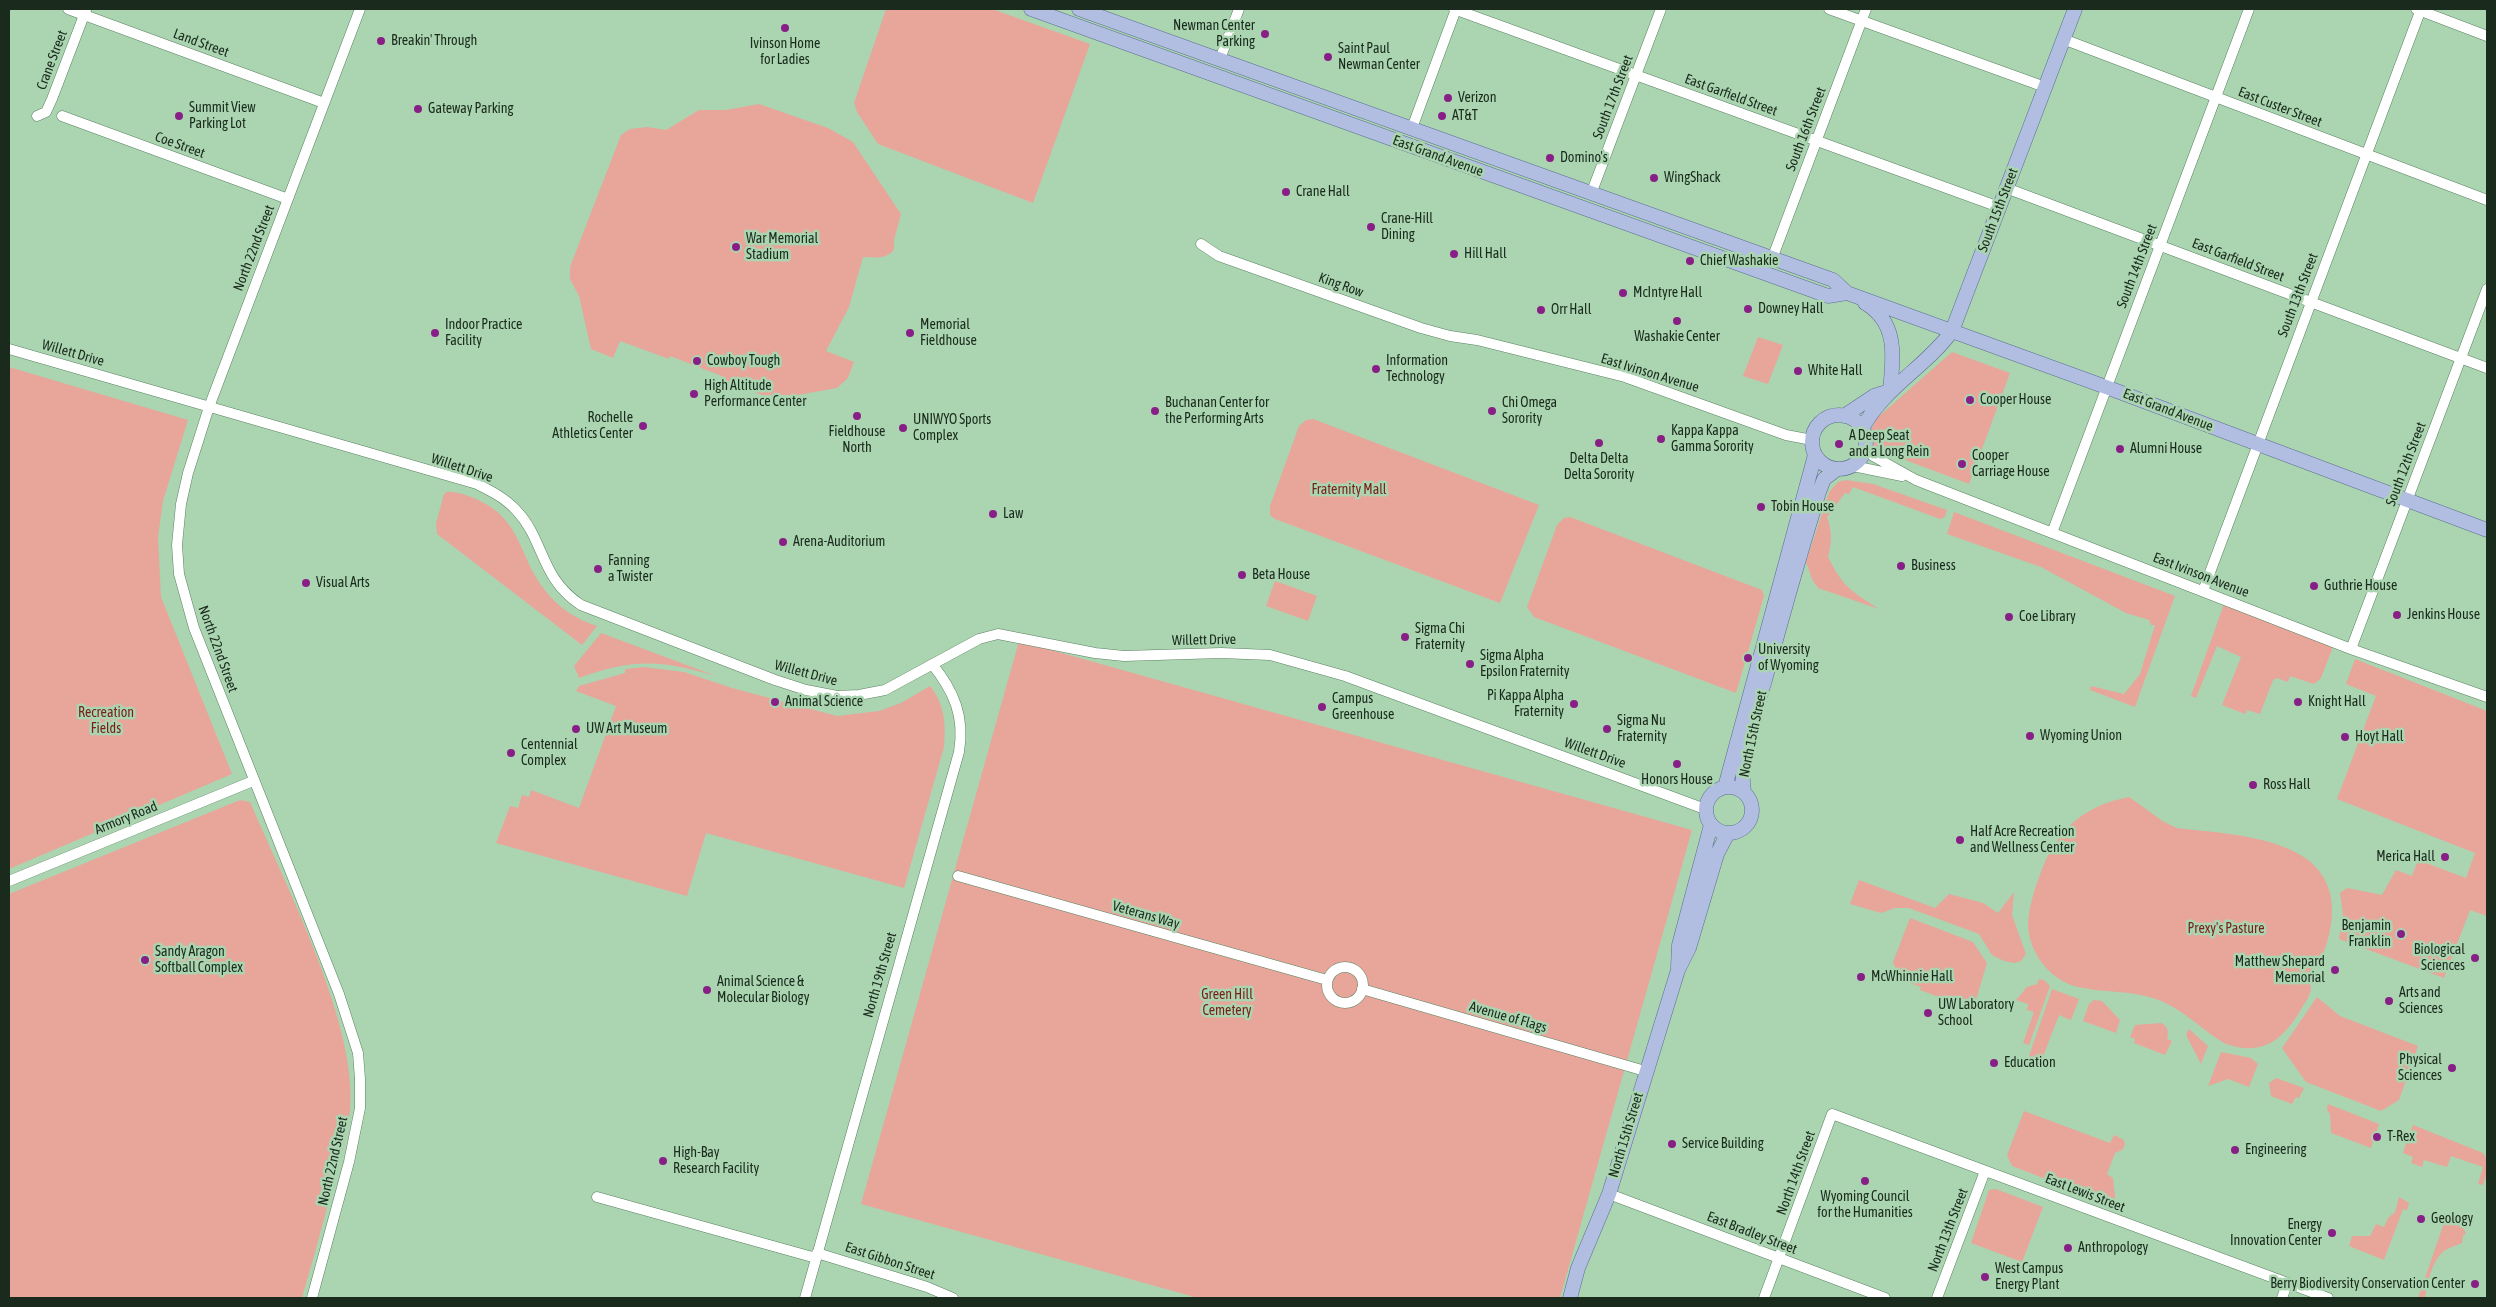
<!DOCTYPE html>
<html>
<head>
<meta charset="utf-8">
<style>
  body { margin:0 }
  #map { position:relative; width:2496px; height:1307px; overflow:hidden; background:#abd5b1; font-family:"Asap Condensed",sans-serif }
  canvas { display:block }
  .frame { position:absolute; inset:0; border:10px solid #1a2b1d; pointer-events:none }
</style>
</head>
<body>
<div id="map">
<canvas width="2496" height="1307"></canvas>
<div class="frame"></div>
</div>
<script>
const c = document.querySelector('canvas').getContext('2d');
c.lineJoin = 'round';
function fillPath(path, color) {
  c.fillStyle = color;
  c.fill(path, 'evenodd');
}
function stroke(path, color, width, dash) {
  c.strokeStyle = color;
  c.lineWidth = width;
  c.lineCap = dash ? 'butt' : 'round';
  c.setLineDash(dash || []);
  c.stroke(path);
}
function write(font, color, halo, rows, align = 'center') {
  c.font = font + ' "Asap Condensed",sans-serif';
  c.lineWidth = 5;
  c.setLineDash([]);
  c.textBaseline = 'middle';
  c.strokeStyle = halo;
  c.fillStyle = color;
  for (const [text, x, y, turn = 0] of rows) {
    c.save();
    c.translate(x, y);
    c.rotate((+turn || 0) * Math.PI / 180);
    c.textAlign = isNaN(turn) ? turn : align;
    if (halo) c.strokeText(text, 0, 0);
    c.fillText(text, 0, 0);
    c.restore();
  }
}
fillPath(new Path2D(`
  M886,9H992L1090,44L1033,203L878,144L857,112L854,103Z
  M759,104L828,128L853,142L901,214L894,240V250C885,260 875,257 863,257L849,307L826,351L854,362L848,378L837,388L798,395H762L721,379L722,376L670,356L669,359L620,341L613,358L591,349L579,296L570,279V267L621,135L630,129L647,127L666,130L699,110H726Z
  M1758,337L1783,345L1768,384L1743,376Z
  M1952,352L2010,373L1969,484L1876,449L1871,443L1869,434L1877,418Z
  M9,367L188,420L163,501L158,537L161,597L232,774L9,869Z
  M1313,419L1539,505L1500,603L1275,519L1270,515V506L1299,426L1306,420Z
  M1846,480L1873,484L1947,510L1945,517L1940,519L1853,487L1849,494L1845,493L1827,517C1832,530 1832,543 1828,557C1843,587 1851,591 1879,609L1818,588L1812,579L1806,562L1829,492L1838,482Z
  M447,492C456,491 468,496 476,499C522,519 518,555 544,589C558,608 576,619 597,626L582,645L437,534L436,524L444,494Z
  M1954,512L2175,596L2135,707L2090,690L2091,686L2124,694L2140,674L2155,625H2151L2149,620L2126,613L2041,567L1947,534Z
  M1570,517L1762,590L1764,596L1736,693L1534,617L1527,607L1557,525L1564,518Z
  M1275,581L1317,596L1308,621L1266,606Z
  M2224,604L2333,647L2321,678L2314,684L2290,676L2288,682L2277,678L2273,680L2260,714L2247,710L2245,714L2222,705L2241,657L2217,646L2196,698L2191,696Z
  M601,633L716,676C661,660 634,658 579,678L574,666Z
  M1019,641L1692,830L1560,1298H1198L861,1204Z
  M2355,659L2487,711V916L2470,910L2444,978L2339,939L2343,915L2340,893L2347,888L2382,895L2396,870L2412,876L2418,860L2466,878L2475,853L2337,799L2376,696L2346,684Z
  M644,667L684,672L732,688L837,716L879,711L901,703L930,686C945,704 946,725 944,747L904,888L706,833L687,896L496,843L510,806L518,808L522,795L529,797L531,790L579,808L616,706L576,691L579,686L625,673V669Z
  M2129,797L2164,822L2177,828C2217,833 2275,835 2308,860C2340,885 2335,924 2322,957C2320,965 2311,967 2310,976C2309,979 2311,983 2311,987C2311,995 2304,1004 2300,1011C2282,1041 2262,1056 2226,1044C2201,1030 2184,1009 2156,999C2131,990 2103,993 2078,987C2053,981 2034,959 2029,934C2025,914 2037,882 2044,864C2061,825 2088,805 2129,797Z
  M240,800L250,802C284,882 359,1026 350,1111C347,1138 338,1165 331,1192C322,1227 312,1263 302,1298H9V894Z
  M1859,880L1935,908L1949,894L1983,903L1998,913L2014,892L2012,915L2026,954L2021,961L2015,963L2004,961L1992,955L1979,934L1909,908H1895L1881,913L1850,904Z
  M1910,918L1973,942L1987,963L1973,1010L1920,990L1921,987L1899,979L1893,962Z
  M2039,979L2044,980L2050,986L2029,1045L2023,1043L2034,1012L2027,1010L2028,1004L2016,1000L2027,987L2037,984Z
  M2052,989L2079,999L2071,1020L2059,1015L2044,1054L2039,1060L2029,1056Z
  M2317,997L2340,1016L2418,1046L2399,1100L2381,1111L2306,1082L2282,1048Z
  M2094,1000L2102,1001L2120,1020L2116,1033L2083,1021L2089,1004Z
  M2161,1023C2168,1026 2169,1031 2167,1039L2172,1041L2165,1055L2134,1043L2135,1039L2130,1037L2135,1025Z
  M2189,1029L2208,1046L2201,1064L2186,1035Z
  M2221,1052L2251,1058L2258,1064L2249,1087L2228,1079L2208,1086Z
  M2276,1078L2304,1088L2299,1098L2296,1097L2292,1104L2271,1096L2269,1083Z
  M2328,1104L2379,1124L2371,1148L2331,1133L2330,1114L2327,1110Z
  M2024,1111L2110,1143L2114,1135L2124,1140L2125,1145L2122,1150L2115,1153L2107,1174L2113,1178L2116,1206L2012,1166L2007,1155Z
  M2413,1125L2483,1153C2490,1163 2487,1174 2483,1185L2478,1184L2483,1167L2451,1156L2447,1167L2424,1160L2422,1167L2411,1163L2413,1157L2403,1153L2406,1143L2399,1140L2402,1133H2410Z
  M1996,1189L2043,1207L2022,1262L1971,1243L1989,1190Z
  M2399,1197L2409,1203L2407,1210L2403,1209L2384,1260L2349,1246L2352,1236H2370L2376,1224L2384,1227L2388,1218L2395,1212Z
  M2444,1223L2463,1226L2466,1234L2463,1235L2462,1243C2457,1245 2448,1248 2444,1251C2431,1262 2428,1283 2425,1298H2418Z`), '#e8a59a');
const minor = new Path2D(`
  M68,9L324,103
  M1454,9L1999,207
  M1829,9L2045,87
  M2416,9L2487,36
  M2063,39L2487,200
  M1220,59L1239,9
  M37,116L46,112L52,99L86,10
  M62,116L288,199
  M1412,128L1456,9
  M2006,188L2487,368
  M1591,194L1661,9
  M1201,244L1219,256L1421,328L1450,336L1477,340L1625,377L1786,435L1812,440
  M1772,259L1866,9
  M9,349L477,484C491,491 505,498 516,510C545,540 539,577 581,605L775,680L806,690L837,696L859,695L885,690L979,639L998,634L1095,653L1124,656L1221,653L1270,655L1345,676L1705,809
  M1866,448L1873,456L1916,480L2351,649L2487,697
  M1853,466L1902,476
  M2052,533L2249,9
  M2203,591L2421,9
  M2351,649L2487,289
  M958,876L1327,980
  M9,881L253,781
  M1327 985a18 18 0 1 1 36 0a18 18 0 1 1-36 0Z
  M1362,989L1645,1071
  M1609,1194L1885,1298
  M597,1197L816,1258
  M817,1253L927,1287L953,1298
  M312,1298L349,1162L360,1108V1079L358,1053L339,994L194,628L179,574L177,545L181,504L188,473L209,407L360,9
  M805,1298L959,752C965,717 954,691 932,664
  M1764,1298L1832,1114L2328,1298
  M1937,1298L1985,1171
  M2282,1298L2287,1284`);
const major = new Path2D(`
  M1031,9L1828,296L1847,293
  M1079,9L1833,280L1847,293L2106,387L2487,530
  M1865,303C1899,323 1893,358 1890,391
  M1812 442a27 27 0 1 1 54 0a27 27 0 1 1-54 0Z
  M1844,416L1874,396L1890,391
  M1862,429C1883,388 1926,367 1952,331L2075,9
  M1706 810a23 23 0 1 1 46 0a23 23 0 1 1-46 0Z
  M1725,787L1815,455
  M1744,792C1738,756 1755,714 1765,680C1782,617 1800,554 1819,492L1824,479L1836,470
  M1678,967L1679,945L1711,825
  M1570,1298L1578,1268L1609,1194L1678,970L1689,948L1717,854L1728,833`);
stroke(minor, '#5a8261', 11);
stroke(major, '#5a6e90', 15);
stroke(minor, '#fff', 10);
stroke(major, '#b1bee2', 14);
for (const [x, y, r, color] of [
  [785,28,5,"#881f86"],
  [1265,34,5,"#881f86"],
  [381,41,5,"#881f86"],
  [1328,57,5,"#881f86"],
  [1448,98,5,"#881f86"],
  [418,109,5,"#881f86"],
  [179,116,5,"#881f86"],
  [1442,116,5,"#881f86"],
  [1550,158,5,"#881f86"],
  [1654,178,5,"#881f86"],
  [1286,192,5,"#881f86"],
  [1371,227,5,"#881f86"],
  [736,247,5,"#881f86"],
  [1454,254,5,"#881f86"],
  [1690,261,5,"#881f86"],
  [1623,293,5,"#881f86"],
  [1748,309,5,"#881f86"],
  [1541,310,5,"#881f86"],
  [1677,321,5,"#881f86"],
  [435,333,5,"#881f86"],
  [910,333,5,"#881f86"],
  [697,361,5,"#881f86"],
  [1376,369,5,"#881f86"],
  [1798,371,5,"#881f86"],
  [694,394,5,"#881f86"],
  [1970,400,5,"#881f86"],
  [1155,411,5,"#881f86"],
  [1492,411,5,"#881f86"],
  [857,416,5,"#881f86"],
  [643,426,5,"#881f86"],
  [903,428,5,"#881f86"],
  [1661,439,5,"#881f86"],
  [1599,443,5,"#881f86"],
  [1839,444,5,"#881f86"],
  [2120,449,5,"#881f86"],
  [1962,464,5,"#881f86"],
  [1761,507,5,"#881f86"],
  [993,514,5,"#881f86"],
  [783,542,5,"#881f86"],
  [1901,566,5,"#881f86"],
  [598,569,5,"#881f86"],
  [1242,575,5,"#881f86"],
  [306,583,5,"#881f86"],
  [2314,586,5,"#881f86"],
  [2397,615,5,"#881f86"],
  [2009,617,5,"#881f86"],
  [1405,637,5,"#881f86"],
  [1748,658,5,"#881f86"],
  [1470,664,5,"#881f86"],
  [775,702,5,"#881f86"],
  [2298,702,5,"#881f86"],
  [1574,704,5,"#881f86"],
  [1322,707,5,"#881f86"],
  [576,729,5,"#881f86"],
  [1607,729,5,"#881f86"],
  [2030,736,5,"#881f86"],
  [2345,737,5,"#881f86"],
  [511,753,5,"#881f86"],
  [1677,764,5,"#881f86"],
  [2253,785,5,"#881f86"],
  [1960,840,5,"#881f86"],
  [2445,857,5,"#881f86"],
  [2401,934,5,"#881f86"],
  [2475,958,5,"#881f86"],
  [145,960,5,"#881f86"],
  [2335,970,5,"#881f86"],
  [1861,977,5,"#881f86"],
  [707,990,5,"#881f86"],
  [2389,1001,5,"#881f86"],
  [1928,1013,5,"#881f86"],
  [1994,1063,5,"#881f86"],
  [2452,1068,5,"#881f86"],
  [2377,1137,5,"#881f86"],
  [1672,1144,5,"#881f86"],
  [2235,1150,5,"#881f86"],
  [663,1161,5,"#881f86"],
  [1865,1181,5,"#881f86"],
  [2421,1219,5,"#881f86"],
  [2332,1233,5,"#881f86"],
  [2068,1248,5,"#881f86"],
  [1985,1277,5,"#881f86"],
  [2475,1284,5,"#881f86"]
]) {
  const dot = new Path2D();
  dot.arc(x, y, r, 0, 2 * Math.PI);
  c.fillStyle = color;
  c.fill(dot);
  stroke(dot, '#abd5b1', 2);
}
write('14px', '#1a2b1d', '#abd5b1', [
  ["Newman Center",1255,26,"right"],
  ["Parking",1255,42,"right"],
  ["Breakin' Through",391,41],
  ["Ivinson Home",785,44,"center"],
  ["for Ladies",785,60,"center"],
  ["Saint Paul",1338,49],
  ["Newman Center",1338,65],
  ["Verizon",1458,98],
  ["Summit View",189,108],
  ["Parking Lot",189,124],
  ["Gateway Parking",428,109],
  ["AT&T",1452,116],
  ["Domino's",1560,158],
  ["WingShack",1664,178],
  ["Crane Hall",1296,192],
  ["Crane-Hill",1381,219],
  ["Dining",1381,235],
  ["War Memorial",746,239],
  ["Stadium",746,255],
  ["Hill Hall",1464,254],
  ["Chief Washakie",1700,261],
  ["McIntyre Hall",1633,293],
  ["Downey Hall",1758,309],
  ["Orr Hall",1551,310],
  ["Indoor Practice",445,325],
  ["Facility",445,341],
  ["Memorial",920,325],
  ["Fieldhouse",920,341],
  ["Washakie Center",1677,337,"center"],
  ["Cowboy Tough",707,361],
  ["Information",1386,361],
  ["Technology",1386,377],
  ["White Hall",1808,371],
  ["High Altitude",704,386],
  ["Performance Center",704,402],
  ["Cooper House",1980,400],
  ["Buchanan Center for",1165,403],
  ["the Performing Arts",1165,419],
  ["Chi Omega",1502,403],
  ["Sorority",1502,419],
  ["Rochelle",633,418,"right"],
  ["Athletics Center",633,434,"right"],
  ["UNIWYO Sports",913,420],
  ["Complex",913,436],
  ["Kappa Kappa",1671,431],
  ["Gamma Sorority",1671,447],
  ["Fieldhouse",857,432,"center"],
  ["North",857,448,"center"],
  ["A Deep Seat",1849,436],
  ["and a Long Rein",1849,452],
  ["Alumni House",2130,449],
  ["Cooper",1972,456],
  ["Carriage House",1972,472],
  ["Delta Delta",1599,459,"center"],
  ["Delta Sorority",1599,475,"center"],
  ["Tobin House",1771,507],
  ["Law",1003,514],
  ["Arena-Auditorium",793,542],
  ["Fanning",608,561],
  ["a Twister",608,577],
  ["Business",1911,566],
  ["Beta House",1252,575],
  ["Visual Arts",316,583],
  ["Guthrie House",2324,586],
  ["Jenkins House",2407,615],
  ["Coe Library",2019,617],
  ["Sigma Chi",1415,629],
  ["Fraternity",1415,645],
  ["University",1758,650],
  ["of Wyoming",1758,666],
  ["Sigma Alpha",1480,656],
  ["Epsilon Fraternity",1480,672],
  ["Pi Kappa Alpha",1564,696,"right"],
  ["Fraternity",1564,712,"right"],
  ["Campus",1332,699],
  ["Greenhouse",1332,715],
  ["Animal Science",785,702],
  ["Knight Hall",2308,702],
  ["Sigma Nu",1617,721],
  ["Fraternity",1617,737],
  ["UW Art Museum",586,729],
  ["Wyoming Union",2040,736],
  ["Hoyt Hall",2355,737],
  ["Centennial",521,745],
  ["Complex",521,761],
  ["Honors House",1677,780,"center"],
  ["Ross Hall",2263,785],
  ["Half Acre Recreation",1970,832],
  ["and Wellness Center",1970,848],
  ["Merica Hall",2435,857,"right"],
  ["Benjamin",2391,926,"right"],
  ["Franklin",2391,942,"right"],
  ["Biological",2465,950,"right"],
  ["Sciences",2465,966,"right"],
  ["Sandy Aragon",155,952],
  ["Softball Complex",155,968],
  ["Matthew Shepard",2325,962,"right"],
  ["Memorial",2325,978,"right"],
  ["McWhinnie Hall",1871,977],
  ["Animal Science &",717,982],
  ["Molecular Biology",717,998],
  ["Arts and",2399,993],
  ["Sciences",2399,1009],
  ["UW Laboratory",1938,1005],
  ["School",1938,1021],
  ["Physical",2442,1060,"right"],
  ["Sciences",2442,1076,"right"],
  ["Education",2004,1063],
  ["T-Rex",2387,1137],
  ["Service Building",1682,1144],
  ["Engineering",2245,1150],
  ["High-Bay",673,1153],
  ["Research Facility",673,1169],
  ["Wyoming Council",1865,1197,"center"],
  ["for the Humanities",1865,1213,"center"],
  ["Geology",2431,1219],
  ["Energy",2322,1225,"right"],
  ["Innovation Center",2322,1241,"right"],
  ["Anthropology",2078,1248],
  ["West Campus",1995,1269],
  ["Energy Plant",1995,1285],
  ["Berry Biodiversity Conservation Center",2465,1284,"right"]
], 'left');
write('14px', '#1a2b1d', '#abd5b1', [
  ["Land Street",201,43,20],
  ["Crane Street",52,60,-69],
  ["East Garfield Street",1731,95,20],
  ["South 17th Street",1613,97,-69],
  ["East Custer Street",2280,107,21],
  ["South 16th Street",1806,129,-69],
  ["Coe Street",180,145,20],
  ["East Grand Avenue",1438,156,20],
  ["South 15th Street",1998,210,-69],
  ["North 22nd Street",254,248,-69],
  ["East Garfield Street",2238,260,21],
  ["South 14th Street",2137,266,-69],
  ["King Row",1341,285,20],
  ["South 13th Street",2298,295,-69],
  ["Willett Drive",73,353,16],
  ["East Ivinson Avenue",1650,373,17],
  ["East Grand Avenue",2168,410,21],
  ["South 12th Street",2406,464,-69],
  ["Willett Drive",462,468,18],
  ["East Ivinson Avenue",2201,575,21],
  ["Willett Drive",1204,640,-1],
  ["North 22nd Street",218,649,70],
  ["Willett Drive",806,673,15],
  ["North 15th Street",1753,734,-78],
  ["Willett Drive",1595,753,20],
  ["Armory Road",126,818,-22],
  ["Veterans Way",1146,915,16],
  ["North 19th Street",880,975,-74],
  ["Avenue of Flags",1508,1017,16],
  ["North 15th Street",1626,1135,-73],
  ["North 22nd Street",333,1161,-77],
  ["North 14th Street",1796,1173,-70],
  ["East Lewis Street",2085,1193,21],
  ["North 13th Street",1948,1230,-69],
  ["East Bradley Street",1752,1233,21],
  ["East Gibbon Street",890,1261,18]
]);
write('14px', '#781f18', '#abd5b1', [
  ["Fraternity Mall",1349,490],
  ["Recreation",106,713],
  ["Fields",106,729],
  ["Prexy's Pasture",2226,929],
  ["Green Hill",1227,995],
  ["Cemetery",1227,1011]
]);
</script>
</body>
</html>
